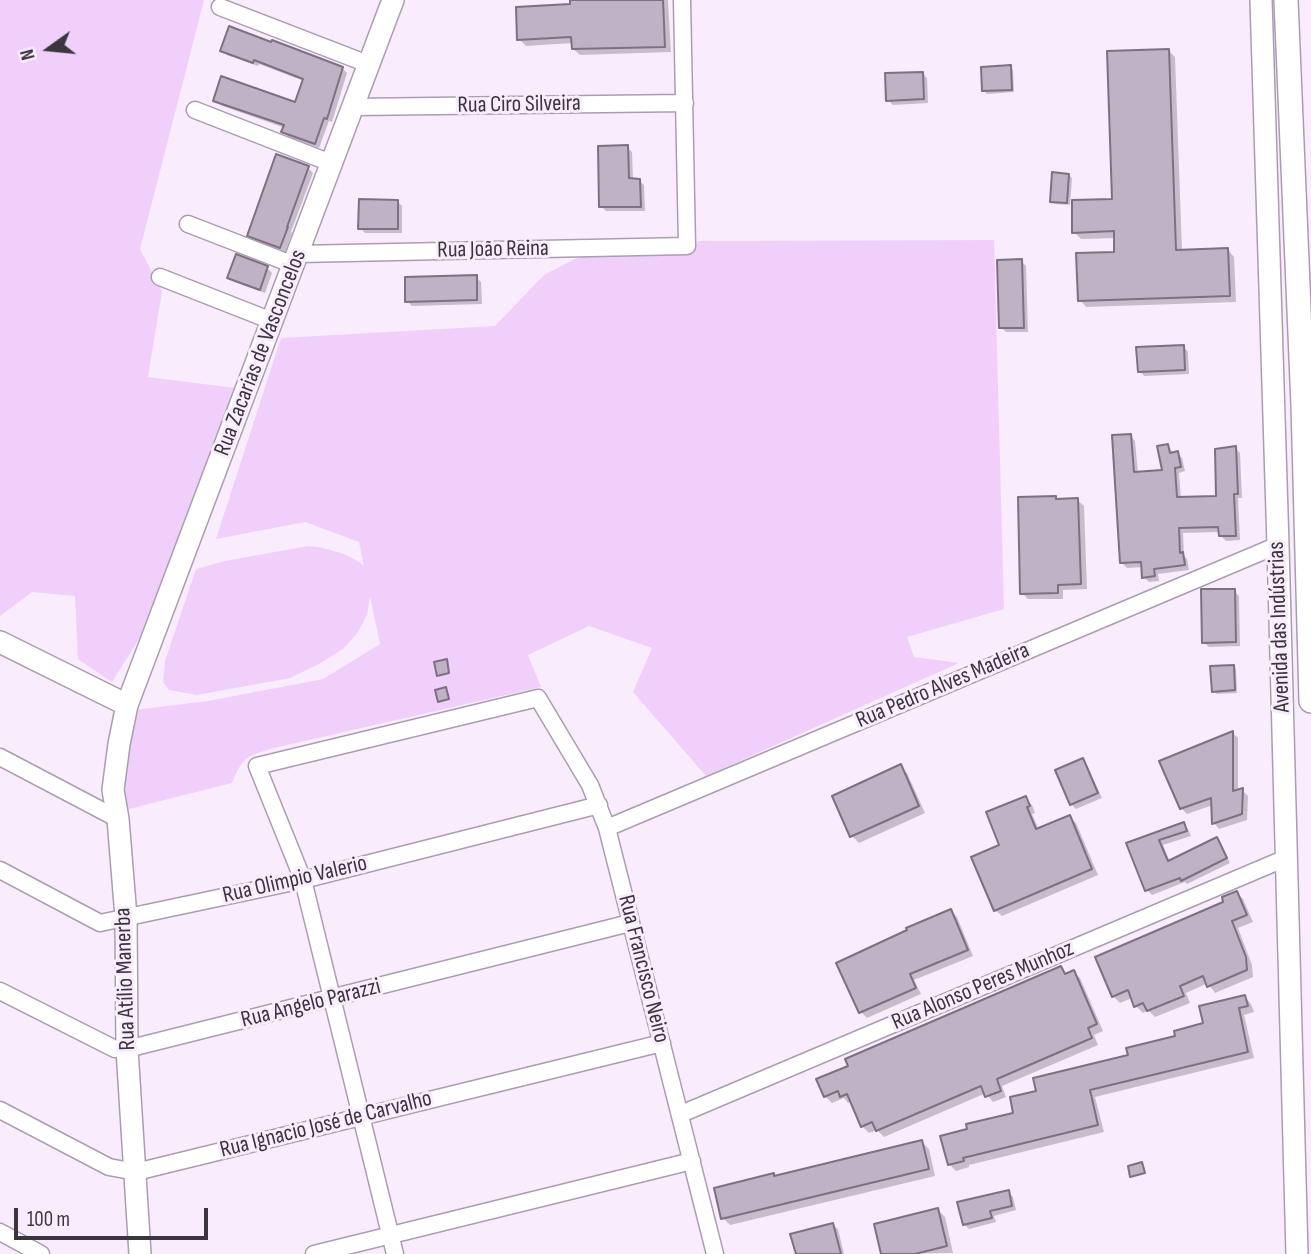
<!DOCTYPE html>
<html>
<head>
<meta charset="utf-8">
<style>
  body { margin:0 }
  #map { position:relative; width:1311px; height:1254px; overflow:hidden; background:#f8ecfd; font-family:"Sofia Sans Condensed",sans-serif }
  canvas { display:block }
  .north { position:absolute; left:14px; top:14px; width:70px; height:70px; -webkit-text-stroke:5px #f8ecfd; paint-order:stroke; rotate:255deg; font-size:19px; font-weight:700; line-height:28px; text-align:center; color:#3b363d }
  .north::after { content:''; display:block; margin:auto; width:24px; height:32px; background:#3b363d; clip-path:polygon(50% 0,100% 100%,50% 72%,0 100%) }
  .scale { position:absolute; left:14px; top:1208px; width:194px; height:32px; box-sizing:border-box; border:4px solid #3b363d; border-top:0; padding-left:9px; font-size:21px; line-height:24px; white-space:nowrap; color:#3b363d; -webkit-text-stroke:5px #f8ecfd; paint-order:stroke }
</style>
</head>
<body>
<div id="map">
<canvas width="1311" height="1254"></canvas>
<div class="north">N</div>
<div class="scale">100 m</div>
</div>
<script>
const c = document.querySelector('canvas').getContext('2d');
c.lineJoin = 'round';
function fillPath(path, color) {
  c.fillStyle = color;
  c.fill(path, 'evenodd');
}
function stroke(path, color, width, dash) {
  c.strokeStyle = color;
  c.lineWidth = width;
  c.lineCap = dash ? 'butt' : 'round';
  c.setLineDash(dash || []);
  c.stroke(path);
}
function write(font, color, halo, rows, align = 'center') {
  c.font = font + ' "Sofia Sans Condensed",sans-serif';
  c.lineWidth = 6;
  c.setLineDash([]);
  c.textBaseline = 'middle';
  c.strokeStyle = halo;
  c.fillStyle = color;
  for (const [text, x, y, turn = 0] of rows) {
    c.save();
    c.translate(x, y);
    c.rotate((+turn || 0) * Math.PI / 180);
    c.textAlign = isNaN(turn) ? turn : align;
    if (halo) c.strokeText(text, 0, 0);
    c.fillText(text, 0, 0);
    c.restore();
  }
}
fillPath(new Path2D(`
  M0,0H204L140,249L162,291L148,377L235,388L141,636L112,682L78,659L75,596L32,592L0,616Z
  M994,240L1004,609L907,637L914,657L959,663L706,776L633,692L652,648L589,626L528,655L541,687L274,748C247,756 243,756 232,783L121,811L119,758L134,710L208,701L323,679L380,644L370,597L367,615L358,632L344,648L321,663L290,678L197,695L169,690L163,682L165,661L196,569L225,561L308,546C324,547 353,555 364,566L359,542L305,522L216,539L281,338L495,326L544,275L585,254L678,255L699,241Z`), '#f0d0fb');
fillPath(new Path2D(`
  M572,0H668L671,52L580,55L573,49V43L526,46L519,39L572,6Z
  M222,50L342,68L347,73L332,122L329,121L319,148L288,137L284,132L285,128L220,105L215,100L296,104L304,81L259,64L258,66L227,55Z
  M1168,50L1175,57L1182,251L1228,250L1234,257L1236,302L1086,307L1080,300L1116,253V238L1081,239L1074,232L1114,201Z
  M1010,67L1013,70L1014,92L987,94L984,91Z
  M922,73L927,78L928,103L893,105L888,100Z
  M627,147L632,152L633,180L639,181L644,185L645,211H606L601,206Z
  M308,168L313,173L291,232L292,233L285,252L254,240L249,235Z
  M1069,175L1072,178L1070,205L1055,204L1052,201Z
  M397,201L402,206V233H365L360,228Z
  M237,256L267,268L272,273L265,293L234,282L229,277Z
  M1021,261L1026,266L1028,332H1006L1001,327Z
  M476,277L481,282L482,304L412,306L407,301Z
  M1184,347L1188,352L1189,374L1144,376L1140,371Z
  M1130,435L1135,441L1138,473L1164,472L1167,446L1172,451L1173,454L1177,453L1182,458L1185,471L1179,473L1181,499L1218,497L1235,448L1240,453L1242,498H1238L1240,540L1226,541L1221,536L1220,532L1183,533L1184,556L1187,559L1189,570L1158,574L1159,581L1149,582L1144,577L1143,567L1127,568L1122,563Z
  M1055,498L1058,501L1077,500L1084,506L1087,589L1063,590V599H1028L1022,593Z
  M1234,591L1239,596L1240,646L1209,647L1204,642Z
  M1233,667L1236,669L1237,693L1217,694L1214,691Z
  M1233,733L1238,738V791L1242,790L1248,796L1247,820L1219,829L1214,823L1213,805L1187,814L1181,808Z
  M1082,760L1087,765L1102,798L1076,809L1071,804Z
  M900,767L907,773L925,813L859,843L852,836Z
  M1026,798L1032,805L1035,813L1032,814L1039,830L1069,817L1076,823L1098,875L1002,916L995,910L1001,846Z
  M1184,824L1188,829L1191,836L1163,845L1170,862L1216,839L1221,844L1230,863L1187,884L1185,882L1152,895L1147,890L1129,844Z
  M1237,893L1243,899L1253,922L1238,928L1252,965L1253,977L1215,993L1208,983L1186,993L1190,1003L1155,1017L1148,1010L1143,1013L1136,1006L1132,998L1120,1003L1113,996Z
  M951,911L957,917L973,956L914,980L921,994L867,1018L861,1012L838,964Z
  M1061,968L1067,974L1073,972L1080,978L1103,1031L1094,1035L1098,1045L1002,1086L1006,1097L993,1102L986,1093L884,1137L877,1130L869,1133L862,1126L852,1101L848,1103L844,1098L832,1103L825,1096Z
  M1245,997L1251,1004L1254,1012L1244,1015L1254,1058L1095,1097L1104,1132L969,1165V1167L956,1171L949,1164L1015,1114L1039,1092L1131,1056L1205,1025Z
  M922,1142L929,1149L935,1176L730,1225L723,1218L775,1177Z
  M1008,1192L1013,1197L1016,1210L994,1216L996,1222L969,1229L964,1224Z
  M938,1210L945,1217L953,1253L882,1254Z
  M833,1225L838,1229L844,1254H797Z`), '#0003');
const building = new Path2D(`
  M570,0H663L665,47L572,49L571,37L517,40L516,7L570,4Z
  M229,26L271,42L272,40L343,67L327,119L324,118L315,144L281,132L284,125L213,101L221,76L295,102L303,79L254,60L253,63L220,51Z
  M1169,49L1176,250L1228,248L1230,296L1078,301L1076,253L1114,252V231L1072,233V200L1112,199L1107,51Z
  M1011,65L1012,90L982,91L981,67Z
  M923,72L924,99L886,101L885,73Z
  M628,145L629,178L640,179L641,207H599L598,146Z
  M276,154L309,166L287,227H288L280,248L247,236Z
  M1052,172L1069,174L1067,203L1050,202Z
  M359,199L398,200V229H358Z
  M236,254L268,266L260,290L227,278Z
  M1022,259L1024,328H999L997,260Z
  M477,275V300L405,302V277Z
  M1184,345L1185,370L1138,372L1136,347Z
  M1131,434L1134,472L1162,470L1157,446L1168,444L1170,453L1178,451L1181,467L1175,468L1177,497L1216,496L1215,449L1236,446L1238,494H1234L1236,536H1219L1218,527L1179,528L1180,553L1183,552L1185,565L1154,569L1155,576L1142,578L1141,562L1120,563L1112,435Z
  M1056,496V499L1078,498L1081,584L1058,585V593L1020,594L1018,497Z
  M1201,589H1235L1236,642L1202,643Z
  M447,659L449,673L437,676L434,662Z
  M1234,665L1235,690L1212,692L1210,666Z
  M446,687L449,699L438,702L435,690Z
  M1233,731V791L1243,788L1242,814L1212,824L1211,798L1180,809L1159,761Z
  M1083,758L1098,793L1070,805L1055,770Z
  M901,764L919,806L850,837L832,796Z
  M1026,796L1030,806L1027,807L1036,829L1070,815L1092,869L994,911L971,857L999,845L986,812Z
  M1184,822L1187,831L1159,840L1168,861L1217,837L1227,858L1181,881L1180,878L1145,891L1126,843Z
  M1237,891L1247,915L1232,921L1246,957L1247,970L1207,987L1203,976L1180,986L1184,996L1147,1011L1143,1003L1134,1007L1128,990L1112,997L1095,957L1223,902L1222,897Z
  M951,909L968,950L910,974L916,988L859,1013L836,963L907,930L906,928Z
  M1061,966L1065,974L1074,970L1097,1024L1088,1028L1092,1038L997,1079L1001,1091L985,1097L981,1086L876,1131L872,1122L861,1127L847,1094L840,1097L838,1091L824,1097L816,1079L848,1066L845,1059Z
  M1245,995L1248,1006L1239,1008L1248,1052L1090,1090L1098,1125L963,1158L964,1161L948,1165L940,1136L967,1129L966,1124L1013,1113L1010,1097L1036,1091L1033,1078L1128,1055L1126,1048L1175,1036L1174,1031L1203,1023L1199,1006Z
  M922,1140L929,1169L721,1219L714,1188L774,1173V1176Z
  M1142,1162L1145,1173L1130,1177L1128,1166Z
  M1009,1190L1012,1206L990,1211L992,1218L963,1225L957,1202Z
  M938,1208L947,1246L915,1254H881L874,1224Z
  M833,1223L841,1254H796L790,1234Z`);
fillPath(building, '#c0b2c5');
stroke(building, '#7d7082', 2);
const street = new Path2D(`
  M220,7L368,64
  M352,107L685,103
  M195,110L331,163
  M188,224L294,265
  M298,254L687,246L682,0
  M160,277L272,321
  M0,757L118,819
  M607,828L1278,545
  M0,870L100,923L303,880L599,805
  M0,991L115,1049H127L630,923
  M0,1110L109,1167L136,1172L662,1043
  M681,1114L1286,858
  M0,1232L41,1254
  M314,1254L692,1161
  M395,1254L303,880L257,766L538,698L590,785L607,828L715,1254`);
const secondary = new Path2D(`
  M1261,0L1278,545L1297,1254
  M0,642L127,705
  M140,1254L127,1049L126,917L118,819L113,790L119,744L127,705L393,0`);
const primary = new Path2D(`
  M1286,0L1303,405L1311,701`);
stroke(street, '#ab9db0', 19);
stroke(secondary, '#ab9db0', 24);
stroke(primary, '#ab9db0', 26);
stroke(street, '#fff', 16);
stroke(secondary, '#fff', 21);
stroke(primary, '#fff', 23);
write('23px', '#3b363d', '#f8ecfd', [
  ["Rua Ciro Silveira",519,105,-1],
  ["Rua João Reina",493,250,-1],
  ["Rua Zacarias de Vasconcelos",261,353,-69],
  ["Avenida das Indústrias",1280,627,-92],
  ["Rua Pedro Alves Madeira",943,686,-23],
  ["Rua Olimpio Valerio",295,880,-13],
  ["Rua Francisco Neiro",643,969,76],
  ["Rua Atílio Manerba",126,979,-92],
  ["Rua Alonso Peres Munhoz",983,986,-23],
  ["Rua Angelo Parazzi",311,1004,-14],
  ["Rua Ignacio José de Carvalho",326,1125,-14]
]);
</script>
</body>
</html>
